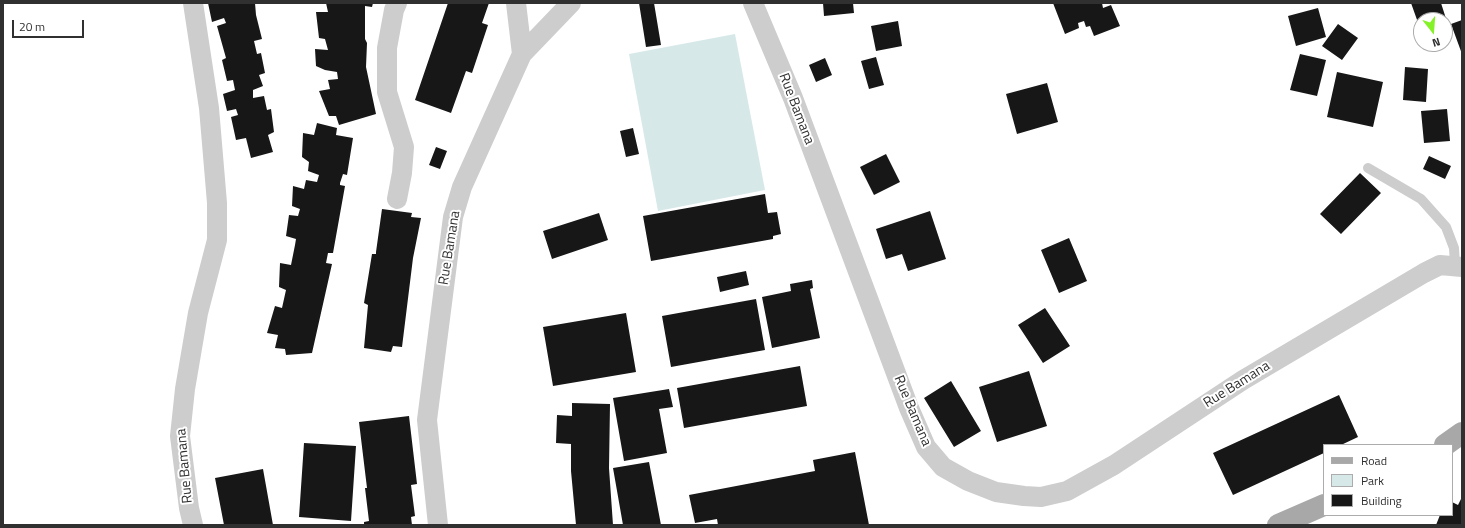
<!DOCTYPE html>
<html>
<head>
<meta charset="utf-8">
<style>
  body { margin:0 }
  #map { position:relative; width:1465px; height:528px; overflow:hidden; background:#fff; font-family:"Titillium Web",sans-serif }
  canvas { display:block }
  .frame { position:absolute; inset:0; border:4px solid #303030; pointer-events:none }
  .legend { position:absolute; left:1323px; top:444px; width:130px; height:72px; box-sizing:border-box; background:#fff; border:1px solid #acacac; margin:0; padding:5px 7px; list-style:none; font-size:12px; color:#303030 }
  .legend li { display:flex; align-items:center; gap:8px; height:20px }
  .legend b { width:20px; border:1px solid #acacac }
  .north { position:absolute; left:1413px; top:12px; width:40px; height:40px; box-sizing:border-box; background:#fff; border:1px solid #acacac; border-radius:50%; rotate:163deg; font-size:11px; font-weight:700; line-height:16px; text-align:center; color:#303030 }
  .north::after { content:''; display:block; margin:auto; width:14px; height:18px; background:#85f227; clip-path:polygon(50% 0,100% 100%,50% 72%,0 100%) }
  .scale { position:absolute; left:12px; top:20px; width:72px; height:18px; box-sizing:border-box; border:2px solid #303030; border-top:0; padding-left:5px; font-size:12px; line-height:14px; white-space:nowrap; color:#303030; -webkit-text-stroke:3px #fff; paint-order:stroke }
</style>
</head>
<body>
<div id="map">
<canvas width="1465" height="528"></canvas>
<div class="frame"></div>
<ul class="legend">
<li><b style="height:5px;background:#a8a8a8"></b>Road</li>
<li><b style="height:11px;background:#d7e8e9"></b>Park</li>
<li><b style="height:11px;background:#171717"></b>Building</li>
</ul>
<div class="north">N</div>
<div class="scale">20 m</div>
</div>
<script>
const c = document.querySelector('canvas').getContext('2d');
c.lineJoin = 'round';
function fillPath(path, color) {
  c.fillStyle = color;
  c.fill(path, 'evenodd');
}
function stroke(path, color, width, dash) {
  c.strokeStyle = color;
  c.lineWidth = width;
  c.lineCap = dash ? 'butt' : 'round';
  c.setLineDash(dash || []);
  c.stroke(path);
}
function write(font, color, halo, rows, align = 'center') {
  c.font = font + ' "Titillium Web",sans-serif';
  c.lineWidth = 4;
  c.setLineDash([]);
  c.textBaseline = 'middle';
  c.strokeStyle = halo;
  c.fillStyle = color;
  for (const [text, x, y, turn = 0] of rows) {
    c.save();
    c.translate(x, y);
    c.rotate((+turn || 0) * Math.PI / 180);
    c.textAlign = isNaN(turn) ? turn : align;
    if (halo) c.strokeText(text, 0, 0);
    c.fillText(text, 0, 0);
    c.restore();
  }
}
fillPath(new Path2D(`
  M735,34L765,190L658,211L629,54Z`), '#d7e8e9');
fillPath(new Path2D(`
  M208,3H255L256,15L262,39L254,41L257,54L261,53L265,73L259,75L263,86L253,90V98L264,96L267,110L271,109L274,132L268,135L273,152L251,158L246,138L236,140L231,117L238,115L236,109L227,111L223,94L235,90L233,80L227,81L222,60L226,58L217,26L226,23L224,18L212,22Z
  M326,3H373L372,7L365,6V39L367,43L366,67L376,114L339,125L336,116H329L319,91L330,89L328,80L338,79L337,72L325,70L316,66L315,49L328,50L325,39L319,38L316,12H328Z
  M448,3H489L482,23L488,25L472,73L466,71L451,113L415,100Z
  M639,3H654L661,45L646,47Z
  M823,3H853L854,13L824,16Z
  M1053,3H1102L1103,8L1111,5L1120,26L1094,36L1090,26L1086,27L1084,21L1078,23L1079,28L1065,34Z
  M1411,3H1441L1449,28L1445,29V20H1421V31Z
  M1318,8L1326,37L1296,46L1288,16Z
  M1462,20V54L1451,24Z
  M898,21L902,46L876,51L871,26Z
  M1338,24L1358,38L1342,60L1322,46Z
  M1300,54L1326,60L1317,96L1290,90Z
  M876,57L884,85L869,89L861,61Z
  M825,58L832,75L816,82L809,65Z
  M1405,67L1428,69L1426,102L1403,100Z
  M1337,72L1383,82L1373,127L1327,117Z
  M1047,83L1058,122L1017,134L1006,94Z
  M1447,109L1450,141L1424,143L1421,111Z
  M317,123L337,128L336,135L353,138L347,175L343,174L340,183V185L345,186L333,253H328L326,263L332,264L312,353L286,355L285,349L275,348L278,335L267,333L275,306L282,308L286,290L279,287L280,263L291,265L295,245L296,239L286,236L289,215L298,216L300,209L292,206L293,186L304,189L306,180L317,182L319,175L308,171L309,162L302,157L303,133L314,135Z
  M633,128L639,154L626,157L620,131Z
  M436,147L447,151L440,169L429,165Z
  M886,154L900,182L874,195L860,167Z
  M1429,156L1451,166L1445,179L1423,169Z
  M1360,173L1381,193L1341,234L1320,214Z
  M765,194L768,213L777,212L781,234L773,236V239L651,261L643,216Z
  M382,209L412,213L411,217L421,218L413,258L402,347L393,346L391,352L364,348L368,305L364,303L372,254H376V252Z
  M930,211L946,259L908,271L902,254L886,259L876,229Z
  M599,213L608,240L552,259L543,231Z
  M1069,238L1087,281L1059,293L1041,250Z
  M746,271L749,285L720,292L717,277Z
  M812,280L813,288L810,289L820,338L772,348L762,297L791,291L790,284Z
  M756,299L765,350L671,367L662,316Z
  M1045,308L1070,346L1043,363L1018,325Z
  M626,313L636,372L553,386L543,327Z
  M800,366L807,406L684,428L677,388Z
  M1029,371L1047,426L997,442L979,387Z
  M951,381L981,431L954,447L924,398Z
  M669,389L673,407L659,409L667,453L624,461L613,398Z
  M1339,395L1358,437L1341,445H1324V453L1233,495L1213,453Z
  M572,403L610,404L609,468L613,525H576L571,471V444L556,443L557,415L572,416Z
  M409,416L417,484L411,485L415,516L411,517L412,525H364V522L369,521L365,488H367L359,422Z
  M304,443L356,446L351,521L299,517Z
  M855,452L869,525H718L717,519L695,523L689,495L815,471L813,460Z
  M649,462L661,525H623L613,468Z
  M263,469L273,525H224L215,478Z
  M1462,497V525H1436L1440,515H1452V502L1458,505Z`), '#171717');
stroke(new Path2D(`
  M1368,168L1421,199L1446,227L1454,248L1455,265`), '#cdcdcd', 10);
stroke(new Path2D(`
  M193,3L209,108L217,203V240L198,313L185,389L180,436L189,508L193,525
  M516,3L522,54
  M753,3L793,98L909,408L926,447L943,467L968,481L996,492L1024,496L1041,497L1067,491L1114,465L1243,380L1424,273L1440,265L1462,267
  M397,199L402,173L404,147L387,92V48L394,10L397,3
  M438,525L427,420L453,217L462,187L522,54L571,3`), '#cdcdcd', 20);
stroke(new Path2D(`
  M1445,445L1462,433
  M1278,525L1324,505`), '#a8a8a8', 22);
write('14px', '#303030', '#fff', [
  ["Rue Bamana",796,109,69],
  ["Rue Bamana",450,248,-81],
  ["Rue Bamana",1237,385,-32],
  ["Rue Bamana",912,411,67],
  ["Rue Bamana",185,466,-95]
]);
</script>
</body>
</html>
